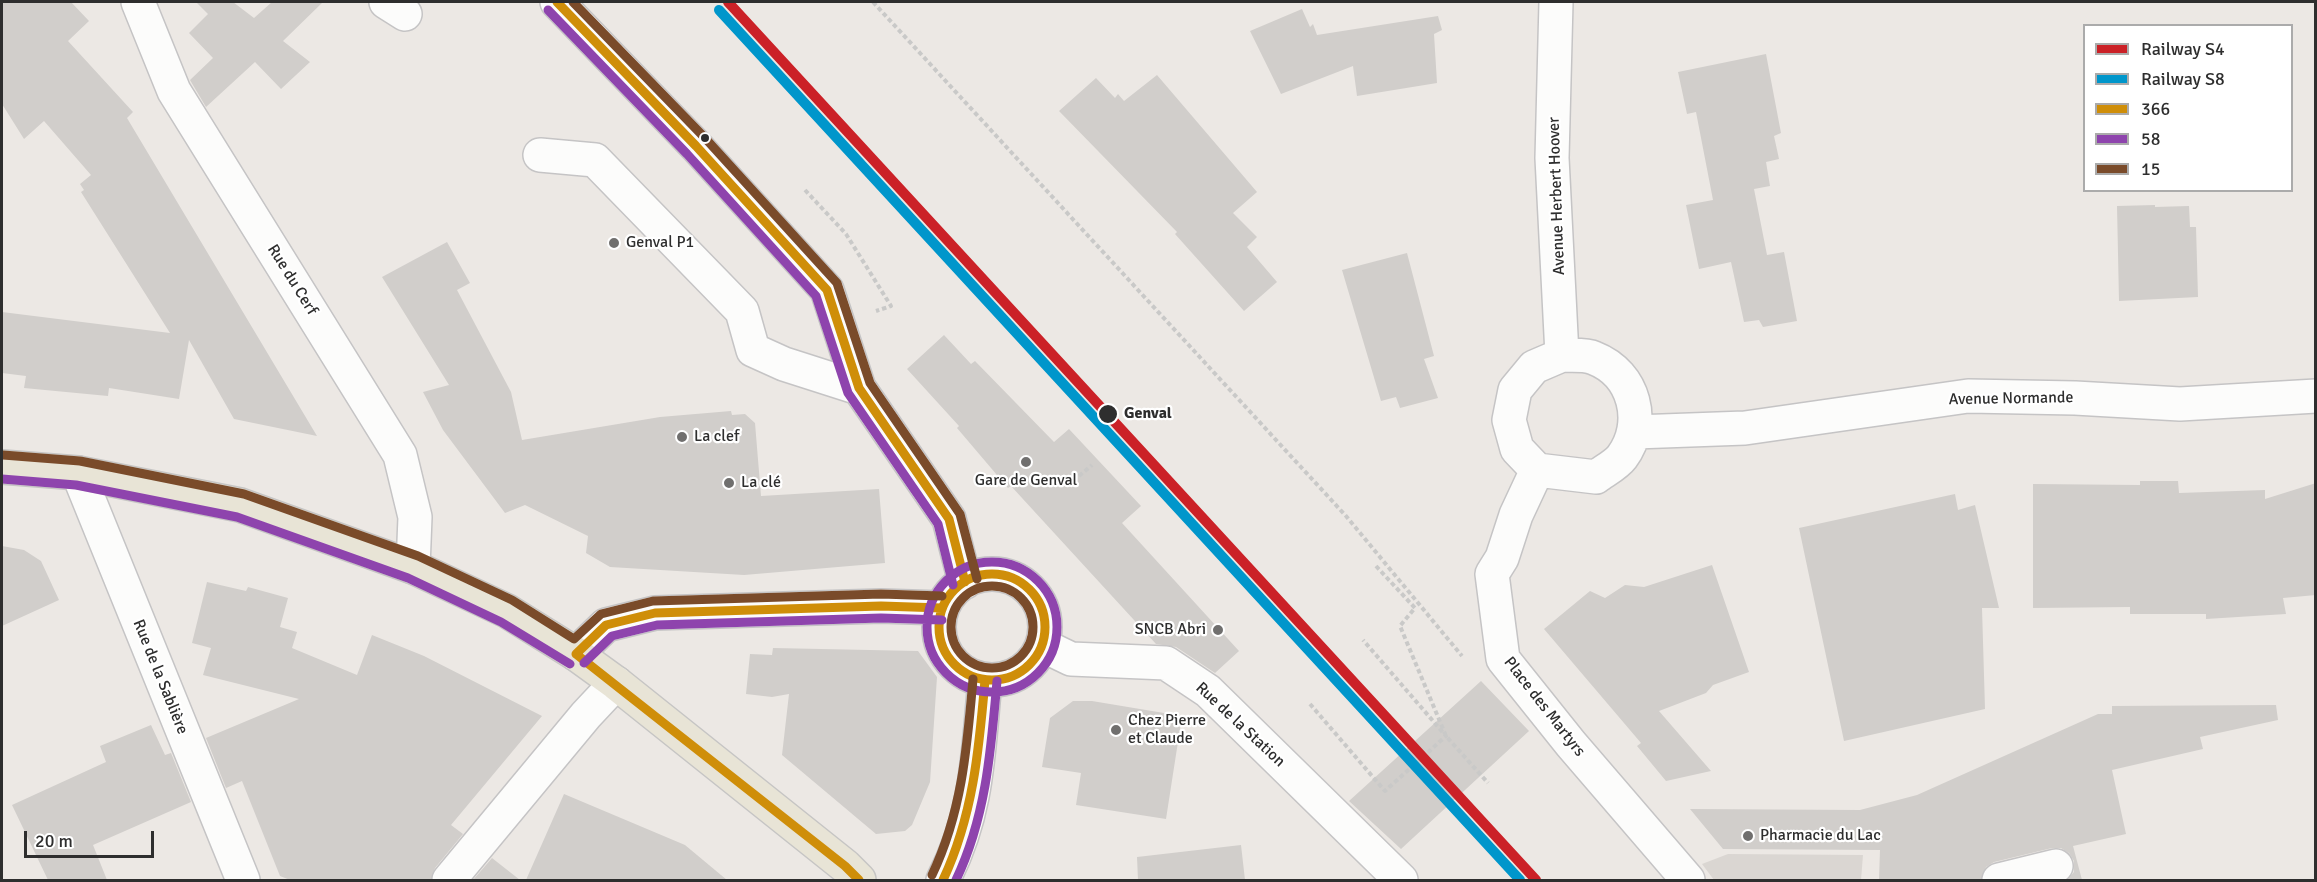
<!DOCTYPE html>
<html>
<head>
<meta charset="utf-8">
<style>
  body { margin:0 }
  #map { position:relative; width:2317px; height:882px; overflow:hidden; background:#ece8e4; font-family:Signika,sans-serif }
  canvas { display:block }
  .frame { position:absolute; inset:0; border:3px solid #2e2e2e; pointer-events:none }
  .legend { position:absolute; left:2083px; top:24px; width:210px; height:168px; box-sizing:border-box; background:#fff; border:2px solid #ababab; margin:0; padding:8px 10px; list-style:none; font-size:18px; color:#2e2e2e }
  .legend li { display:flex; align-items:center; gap:12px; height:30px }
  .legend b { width:30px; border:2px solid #ababab }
  .scale { position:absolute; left:24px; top:831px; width:130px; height:27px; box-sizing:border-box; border:3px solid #2e2e2e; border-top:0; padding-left:8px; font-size:18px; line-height:21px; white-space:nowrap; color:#2e2e2e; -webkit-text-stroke:4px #fff; paint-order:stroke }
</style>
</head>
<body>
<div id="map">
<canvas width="2317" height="882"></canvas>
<div class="frame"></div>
<ul class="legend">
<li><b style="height:8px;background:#cb2127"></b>Railway S4</li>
<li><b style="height:8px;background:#0096cb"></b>Railway S8</li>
<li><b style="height:8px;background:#cf8e09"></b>366</li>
<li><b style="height:8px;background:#8e44ad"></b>58</li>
<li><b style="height:8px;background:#7a4b2a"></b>15</li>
</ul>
<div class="scale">20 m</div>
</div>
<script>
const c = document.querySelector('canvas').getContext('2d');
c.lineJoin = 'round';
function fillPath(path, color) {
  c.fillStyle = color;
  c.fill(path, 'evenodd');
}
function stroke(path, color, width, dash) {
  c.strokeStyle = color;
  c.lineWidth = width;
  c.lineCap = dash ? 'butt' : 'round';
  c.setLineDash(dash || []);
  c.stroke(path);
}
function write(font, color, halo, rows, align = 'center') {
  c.font = font + ' Signika,sans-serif';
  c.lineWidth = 4.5;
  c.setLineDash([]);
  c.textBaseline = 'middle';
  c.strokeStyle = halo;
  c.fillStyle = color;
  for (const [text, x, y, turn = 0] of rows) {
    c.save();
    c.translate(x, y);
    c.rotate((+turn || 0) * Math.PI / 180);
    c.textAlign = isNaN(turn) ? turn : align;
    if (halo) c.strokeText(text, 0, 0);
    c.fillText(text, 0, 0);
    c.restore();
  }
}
fillPath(new Path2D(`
  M1728,854L1863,855L1861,880H1714L1702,864Z`), '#dad6d2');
fillPath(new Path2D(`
  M2,2H71L89,21L68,41L133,112L127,118L317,436L234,419L189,340L179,399L109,388L108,396L24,388L26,376L2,373V312L170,333L81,192L84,190L80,184L91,175L44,121L24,139L2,104Z
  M196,2H233L254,18L272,2H323L283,41L310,62L281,89L255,62L206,107L190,80L213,58L189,33L208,14Z
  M1302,9L1310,27L1313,24L1317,35L1438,16L1442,30L1434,34L1437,83L1357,96L1353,66L1281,94L1250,31Z
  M1766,54L1781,133L1774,136L1779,159L1766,162L1770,186L1754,189L1767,255L1784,252L1797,321L1763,327L1759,320L1744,322L1731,262L1699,269L1686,205L1713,200L1696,112L1687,114L1678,72Z
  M1157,75L1257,192L1233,213L1257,237L1247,247L1277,282L1244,311L1175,234L1177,232L1059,111L1096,78L1115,98L1118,94L1124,101Z
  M2155,205V207L2189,206L2190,227H2196L2198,297L2119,301L2117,206Z
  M447,242L470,283L457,290L511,392L522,440L660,417L731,411L732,415L745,414L755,423L761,496L879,489L885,563L744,575L610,567L586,553L588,536L525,505L505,513L443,430L423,392L449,385L382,277Z
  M1407,253L1434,356L1424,359L1438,398L1400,408L1396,397L1381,401L1342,270Z
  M944,335L971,364L975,361L1054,442L1069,429L1141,506L1122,523L1239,651L1215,673L1176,647L1156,644L1011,486L1008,488L957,428L959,426L907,369Z
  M2140,481H2178L2179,493L2265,490V499L2316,483V595L2283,598L2286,614L2206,619V614H2130V607L2033,608V484L2140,485Z
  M1955,494L1958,510L1975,505L1999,608H1982L1985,709L1844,741L1799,528Z
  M2,546L24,550L41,561L59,600L2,626Z
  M1712,565L1749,672L1713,685L1706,693L1659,711L1711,771L1666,781L1637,746L1641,743L1544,629L1590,591L1605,598L1625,585L1644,587Z
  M207,582L246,591L248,587L288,598L280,627L297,632L292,648L357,675L372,635L424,656L542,716L451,825L463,834L435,868L431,880H290L280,876L242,781L226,788L206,738L299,699L203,675L211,648L192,643Z
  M773,648L918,651L937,677L930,782L912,825L905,831L876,834L782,755L789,694L772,697L746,694L750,654L772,655Z
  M1481,681L1529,731L1401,849L1349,801Z
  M1073,701H1092L1182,716L1166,819L1076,805L1081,773L1042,767L1050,718Z
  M2276,705L2278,720L2200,737L2203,749L2112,770L2126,834L2073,846L2082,880H2067L2074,872V861L2069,853L2061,848H2052L1994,862L1986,867L1981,880H1879L1880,850L1723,849L1690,809L1860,810L1917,795L2098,714H2112V706Z
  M151,725L165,755L171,753L191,802L93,845L107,880H48L12,805L106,762L100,746Z
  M564,794L685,845L727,880H526Z
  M1241,845L1245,880H1138L1137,857Z
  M492,858L520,880H473Z`), '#d1cecb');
const minor = new Path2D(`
  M138,2L174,91L400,455L415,517L413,567
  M386,2L405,14
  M557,2L696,146L827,290L859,388L949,519L965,582
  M1556,2L1552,158L1562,355
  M540,155L595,160L742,311L753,350L784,364L859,388
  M1562,355C1571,356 1585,354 1594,358C1635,374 1647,423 1622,457C1616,465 1604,471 1596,477L1537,470L1517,449L1509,420L1515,390L1534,367Z
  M1635,432L1745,428L1968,396L2075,398L2180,404L2316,396
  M1537,470L1516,515L1502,558L1492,574L1503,659L1571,744L1688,880
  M78,473L243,880
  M939 627a53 53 0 1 1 106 0a53 53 0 1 1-106 0Z
  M1042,645L1071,659L1166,663L1208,691L1401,880
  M576,654L606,625L655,613L881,606L942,608
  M449,880L586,715L616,683
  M943,880C978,813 978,754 985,680
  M1999,880L2056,866`);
const major = new Path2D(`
  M2,467L78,473L240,505L413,567L507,611L576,654L616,683L845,866L859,880`);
stroke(minor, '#c5c4c5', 36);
stroke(major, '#c6c5c4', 36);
stroke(new Path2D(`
  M873,2L1346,516L1462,656
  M805,190L846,234L891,306L876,311
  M1079,476L1092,465
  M1376,566L1415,608L1400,626L1446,736L1488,783
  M1310,704L1385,791L1446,736L1363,640`), '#c9c9c8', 4, [4.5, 3]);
stroke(minor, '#fcfcfb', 33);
stroke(major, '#e8e4d6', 33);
stroke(new Path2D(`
  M557,2L696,146L827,290L859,388L949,519L965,582
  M939 627a53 53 0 1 1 106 0a53 53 0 1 1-106 0Z
  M576,654L606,625L655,613L881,606L942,608
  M576,654L845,866L859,880
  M943,880C973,816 979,750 985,680`), '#cf8e09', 9);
stroke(new Path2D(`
  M548,10L687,154L816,296L848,393L938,524L953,585
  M2,479L76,485L237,517L408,578L501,622L570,664
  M927 627a65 65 0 1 1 130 0a65 65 0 1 1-130 0Z
  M584,663L612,636L657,625L881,618L942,620
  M956,880C986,817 991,750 997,681`), '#8e44ad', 9);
stroke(new Path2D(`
  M573,2L705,138L837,283L870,383L960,514L977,579
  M3,455L80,461L244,494L418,556L512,600L574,639L601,614L653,601L881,594L942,596
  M951 627a41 41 0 1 1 82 0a41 41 0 1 1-82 0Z
  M932,875C962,812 967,748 973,679`), '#7a4b2a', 9);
stroke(new Path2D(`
  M728,2L1536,880`), '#cb2127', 10);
stroke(new Path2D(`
  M719,10L1520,880`), '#0096cb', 10);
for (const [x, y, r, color] of [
  [705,138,5,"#2e2e2e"],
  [614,243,6,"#706f6e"],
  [1108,414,10,"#2e2e2e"],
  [682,437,6,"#706f6e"],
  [1026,462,6,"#706f6e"],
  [729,483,6,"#706f6e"],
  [1218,630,6,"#706f6e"],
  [1116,730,6,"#706f6e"],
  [1748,836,6,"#706f6e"]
]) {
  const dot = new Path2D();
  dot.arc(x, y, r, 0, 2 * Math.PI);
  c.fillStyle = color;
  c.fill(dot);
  stroke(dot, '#fff', 2);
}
write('16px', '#2e2e2e', '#fff', [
  ["Avenue Herbert Hoover",1557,196,-92],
  ["Rue du Cerf",292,280,58],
  ["Avenue Normande",2011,399,-1],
  ["Rue de la Sablière",160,677,68],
  ["Place des Martyrs",1544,707,52],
  ["Rue de la Station",1240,725,43]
]);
write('16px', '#2e2e2e', '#fff', [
  ["Genval P1",626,243],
  ["La clef",694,437],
  ["Gare de Genval",1026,481,"center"],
  ["La clé",741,483],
  ["SNCB Abri",1206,630,"right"],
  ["Chez Pierre",1128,721],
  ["et Claude",1128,739],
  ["Pharmacie du Lac",1760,836]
], 'left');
write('bold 16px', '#2e2e2e', '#fff', [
  ["Genval",1124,414]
], 'left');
</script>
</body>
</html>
